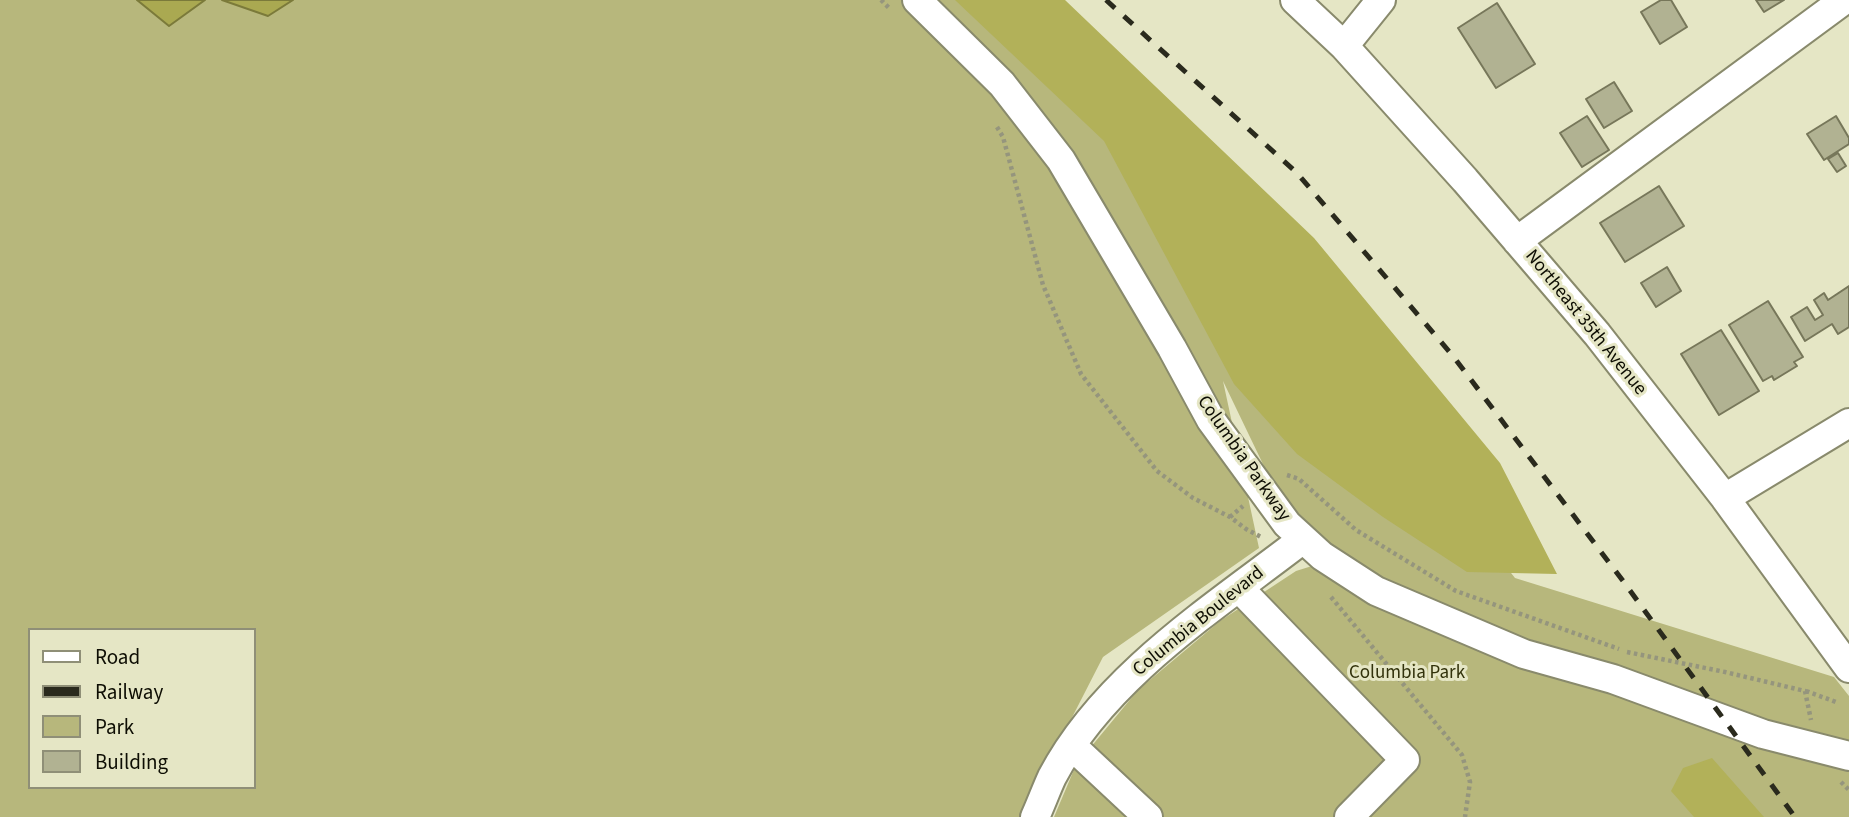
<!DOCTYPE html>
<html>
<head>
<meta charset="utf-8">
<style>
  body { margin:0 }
  #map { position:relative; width:1849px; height:817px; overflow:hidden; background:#e5e6c5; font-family:"Source Sans 3",sans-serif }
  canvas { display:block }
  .legend { position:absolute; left:28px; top:628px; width:228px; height:161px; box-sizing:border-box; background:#e5e6c5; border:2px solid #8f8f77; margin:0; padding:9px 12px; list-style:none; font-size:21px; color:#0d0d03 }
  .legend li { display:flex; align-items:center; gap:14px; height:35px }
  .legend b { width:35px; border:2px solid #8f8f77 }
</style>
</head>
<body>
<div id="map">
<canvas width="1849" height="817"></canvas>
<ul class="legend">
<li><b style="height:9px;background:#fff"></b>Road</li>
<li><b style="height:9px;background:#2a2a1d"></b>Railway</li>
<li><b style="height:19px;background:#b7b77c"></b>Park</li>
<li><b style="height:19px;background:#b1b292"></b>Building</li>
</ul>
</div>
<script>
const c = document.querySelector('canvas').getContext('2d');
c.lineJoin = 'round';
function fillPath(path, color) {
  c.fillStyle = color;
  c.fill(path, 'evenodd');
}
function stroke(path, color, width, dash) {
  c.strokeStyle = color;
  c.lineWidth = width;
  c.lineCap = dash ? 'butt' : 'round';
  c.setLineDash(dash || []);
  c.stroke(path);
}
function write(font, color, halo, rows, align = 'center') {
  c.font = font + ' "Source Sans 3",sans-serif';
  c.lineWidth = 6;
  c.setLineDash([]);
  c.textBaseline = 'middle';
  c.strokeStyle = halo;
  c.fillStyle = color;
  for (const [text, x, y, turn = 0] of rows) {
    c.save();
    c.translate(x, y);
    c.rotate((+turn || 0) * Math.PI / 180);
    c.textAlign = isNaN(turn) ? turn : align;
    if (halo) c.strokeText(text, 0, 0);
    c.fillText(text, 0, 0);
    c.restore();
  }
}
fillPath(new Path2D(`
  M0,0H986L1342,357L1515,578L1834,677L1849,696V817H1054L1076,765L1138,690L1220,621L1296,571L1312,566L1223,381L1259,548L1103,657L1021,817H0ZM30,630H254V787H30Z`), '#b7b77c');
fillPath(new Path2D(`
  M955,0H1065L1314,238L1500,463L1557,574L1467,572L1383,517L1297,454L1234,384L1104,141Z
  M1712,758L1764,817H1694L1671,791L1683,768Z`), '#b2b159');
const water = new Path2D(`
  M137,0H205L169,26Z
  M222,0H293L268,16Z`);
fillPath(water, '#aaa951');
stroke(water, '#7b7a3a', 2);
const building = new Path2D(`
  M1661,0H1671L1687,27L1660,44L1641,12Z
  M1756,0H1784L1764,12Z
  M1497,3L1535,64L1496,88L1458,28Z
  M1614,82L1632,111L1604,128L1586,99Z
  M1587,116L1609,150L1582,167L1560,133Z
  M1836,116L1849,138V144L1824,160L1807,134Z
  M1838,153L1846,166L1837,172L1828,159Z
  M1659,186L1684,226L1625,262L1600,223Z
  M1667,267L1681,291L1656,307L1641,283Z
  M1849,286V327L1838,334L1832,324L1805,341L1791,317L1807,307L1815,320L1823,315L1814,300L1824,293L1828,300Z
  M1768,301L1803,357L1794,362L1797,366L1774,380L1772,376L1763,381L1729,325Z
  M1721,330L1759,391L1719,415L1681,354Z`);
fillPath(building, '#b1b292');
stroke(building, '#77775a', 2);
const minor = new Path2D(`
  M917,0L1002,84L1061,160L1172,348L1211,420L1287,524L1322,556L1376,591L1524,654L1613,679L1763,734L1849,756
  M1295,0L1344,46L1465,180L1597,334L1725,498L1849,668
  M1344,46L1381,0
  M1517,241L1844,0
  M1725,498L1849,423
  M1239,588L1405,760L1349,817
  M1072,746L1148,817
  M1035,817C1041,804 1046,790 1052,777C1105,676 1215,607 1303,539`);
stroke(minor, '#898a6c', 32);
stroke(new Path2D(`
  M881,0L890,9
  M997,127L1003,137L1043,285L1081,374L1157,471L1193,498L1230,517L1246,529L1261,537
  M1287,475L1299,479L1356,530L1456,591L1619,649
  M1230,517L1243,506
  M1331,597L1462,755L1470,782L1465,817
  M1627,652L1725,672L1805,691L1811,720
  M1806,691L1836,702
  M1841,782L1849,790`), '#95957d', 4.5, [3.5, 3.5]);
stroke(minor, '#fff', 28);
stroke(new Path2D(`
  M1106,0L1297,173L1453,356L1623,581L1795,817`), '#2a2a1d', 5, [12, 12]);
write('19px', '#0d0d03', '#e5e6c5', [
  ["Northeast 35th Avenue",1585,323,51],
  ["Columbia Parkway",1243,459,55],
  ["Columbia Boulevard",1199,622,-39]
]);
write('19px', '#32320b', '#e5e6c5', [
  ["Columbia Park",1407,674]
]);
</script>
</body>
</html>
